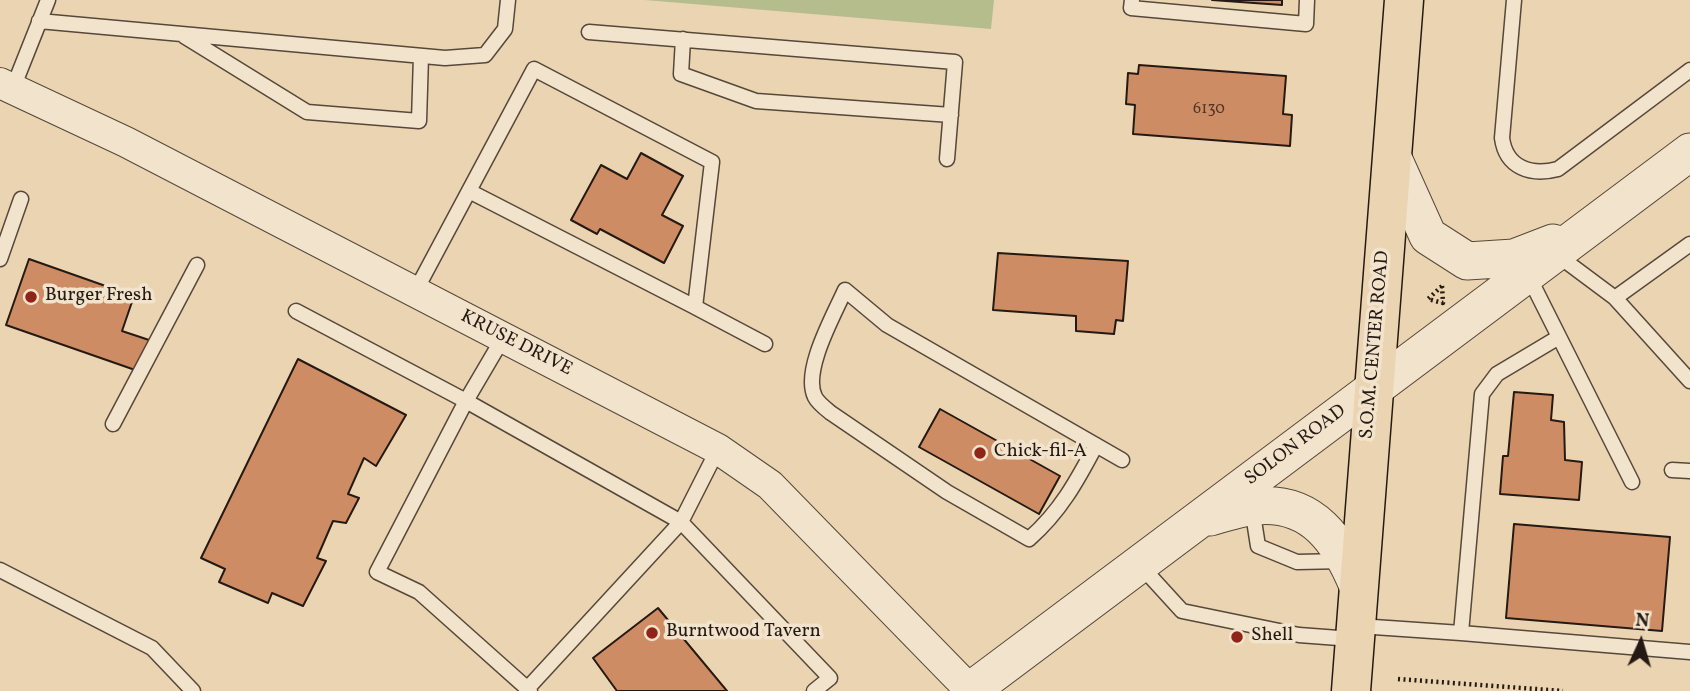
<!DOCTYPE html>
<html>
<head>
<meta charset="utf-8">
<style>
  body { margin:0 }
  #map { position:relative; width:1690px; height:691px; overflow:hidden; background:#ebd4b1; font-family:Vollkorn,serif }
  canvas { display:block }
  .north { position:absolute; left:1606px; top:607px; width:70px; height:70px; -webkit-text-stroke:5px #f2e3cc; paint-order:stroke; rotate:4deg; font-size:19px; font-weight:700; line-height:28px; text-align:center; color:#251a13 }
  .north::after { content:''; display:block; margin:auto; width:24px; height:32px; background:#251a13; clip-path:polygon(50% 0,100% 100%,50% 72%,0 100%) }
</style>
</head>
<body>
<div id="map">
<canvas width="1690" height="691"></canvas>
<div class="north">N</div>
</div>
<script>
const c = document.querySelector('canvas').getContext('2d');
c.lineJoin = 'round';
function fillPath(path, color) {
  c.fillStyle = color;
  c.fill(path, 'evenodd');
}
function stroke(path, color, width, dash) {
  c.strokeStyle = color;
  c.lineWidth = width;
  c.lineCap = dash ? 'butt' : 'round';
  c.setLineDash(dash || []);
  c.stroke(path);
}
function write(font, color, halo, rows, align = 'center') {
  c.font = font + ' Vollkorn,serif';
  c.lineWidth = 7;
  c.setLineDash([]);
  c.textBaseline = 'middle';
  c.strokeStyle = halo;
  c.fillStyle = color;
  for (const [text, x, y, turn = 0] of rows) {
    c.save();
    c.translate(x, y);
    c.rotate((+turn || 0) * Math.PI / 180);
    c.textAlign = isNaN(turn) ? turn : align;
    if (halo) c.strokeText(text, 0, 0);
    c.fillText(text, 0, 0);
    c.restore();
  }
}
fillPath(new Path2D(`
  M645,0H994L991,29Z`), '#b5bd8d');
const building = new Path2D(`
  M1212,0H1282V5Z
  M1139,65L1286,76L1283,114L1292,115L1290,146L1133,134L1135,105L1126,104L1128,73L1138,74Z
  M641,153L683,176L662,215L683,226L664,263L600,229L597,234L571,220L601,165L627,179Z
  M998,253L1128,261L1123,321L1116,320L1114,334L1076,331V316L993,310Z
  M29,259L134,296L122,331L149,340L138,371L6,325Z
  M298,359L406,415L376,466L364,458L348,494L359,498L346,523L333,521L317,558L326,561L303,606L272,593L268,603L219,582L225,569L201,558Z
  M1514,392L1553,395L1551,420L1564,422L1565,460L1582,462L1579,500L1500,494L1503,456H1508Z
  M940,409L1060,476L1039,514L919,447Z
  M1514,524L1670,537L1662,631L1506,618Z
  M658,608L727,691H617L593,658Z`);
fillPath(building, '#ce8c64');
stroke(building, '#251a13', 2);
const service = new Path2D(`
  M1132,0L1131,8L1306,24L1307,0
  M1514,0L1502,138C1506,168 1531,176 1558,169L1690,70
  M39,21L445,58L485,55L505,29L508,0
  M589,32L955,62L947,159
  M184,36L307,112L419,121L421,56
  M683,39L681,74L756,101L951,115
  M13,88L48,0
  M469,191L695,307
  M1556,254L1615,298L1690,381
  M0,259L21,199
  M1528,275L1632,482
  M415,292L534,69L712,162L695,307L765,344
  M1615,298L1690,244
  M296,311L466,401L681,522L830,678L814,691
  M503,338L466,401L377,572L419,592L530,691
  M113,424L197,265
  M1096,445C1077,481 1060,512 1029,539L947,492L831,413C826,409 818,403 815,397C802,371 834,315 845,290L887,325L1122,460
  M1672,470L1690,471
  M1252,508L1258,546L1297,562L1344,561
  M1140,565L1182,611L1299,635L1352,639
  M0,570L152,648L193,691
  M1359,626L1461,633L1482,394L1497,374L1559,337
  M1461,633L1690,652
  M527,689L681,522L718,449`);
const minor = new Path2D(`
  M0,83L126,142L718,449L770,485L971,691`);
const tertiary = new Path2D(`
  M1392,156L1428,236L1467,261L1514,258L1553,243
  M1210,517C1225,513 1242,507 1257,506C1313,501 1340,542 1358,586
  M970,691L1690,152`);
const primary = new Path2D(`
  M1351,691L1404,0`);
stroke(service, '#56483a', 17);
stroke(minor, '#56483a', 32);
stroke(tertiary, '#56483a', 39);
stroke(primary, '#251a13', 41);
stroke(new Path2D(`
  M1442,286L1443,303L1428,299Z
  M1398,679L1563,691`), '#251a13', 4.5, [2, 3.5]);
stroke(service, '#f2e3cc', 14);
stroke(minor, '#f2e3cc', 30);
stroke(tertiary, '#f2e3cc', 37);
stroke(primary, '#ebd4b1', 38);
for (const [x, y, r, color] of [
  [31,297,7,"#8f2418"],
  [980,453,7,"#8f2418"],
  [652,633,7,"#8f2418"],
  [1237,637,7,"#8f2418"]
]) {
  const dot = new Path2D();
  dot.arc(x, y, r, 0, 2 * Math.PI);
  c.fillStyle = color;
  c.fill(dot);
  stroke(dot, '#f2e3cc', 2.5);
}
write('16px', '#4f3627', null, [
  ["6130",1209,110]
]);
write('19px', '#251a13', '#f2e3cc', [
  ["Burger Fresh",45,297],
  ["Chick-fil-A",994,453],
  ["Burntwood Tavern",666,633],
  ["Shell",1251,637]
], 'left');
write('19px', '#251a13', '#f2e3cc', [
  ["KRUSE DRIVE",516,344,27],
  ["S.O.M. CENTER ROAD",1376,345,-85],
  ["SOLON ROAD",1296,446,-37]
]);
</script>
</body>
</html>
